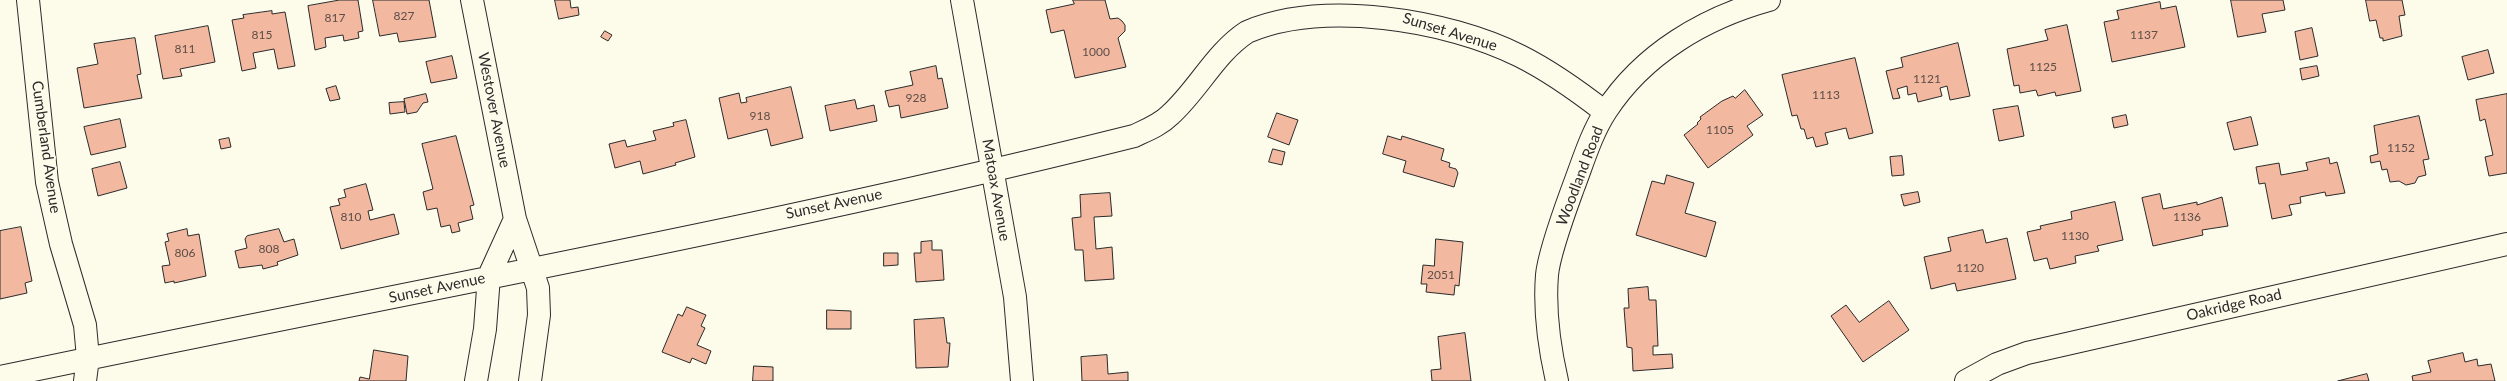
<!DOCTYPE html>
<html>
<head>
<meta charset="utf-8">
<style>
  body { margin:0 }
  canvas { display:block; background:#fdfbea }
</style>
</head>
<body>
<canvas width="2507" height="381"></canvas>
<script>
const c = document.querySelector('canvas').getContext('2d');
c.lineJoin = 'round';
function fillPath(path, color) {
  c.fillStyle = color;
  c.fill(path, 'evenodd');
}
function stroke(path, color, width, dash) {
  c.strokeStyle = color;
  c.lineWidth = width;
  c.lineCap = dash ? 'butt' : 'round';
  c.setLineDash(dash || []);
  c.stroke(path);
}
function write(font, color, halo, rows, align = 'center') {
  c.font = font + ' Lato,sans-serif';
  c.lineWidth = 4;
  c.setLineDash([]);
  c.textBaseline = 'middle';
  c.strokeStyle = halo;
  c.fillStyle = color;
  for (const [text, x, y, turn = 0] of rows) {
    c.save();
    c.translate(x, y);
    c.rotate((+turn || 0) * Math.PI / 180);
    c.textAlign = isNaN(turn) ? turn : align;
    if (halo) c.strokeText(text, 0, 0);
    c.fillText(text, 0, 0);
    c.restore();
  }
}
const building = new Path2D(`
  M340,0H358L363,31L358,32L359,38L344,41L343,35L325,38L326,47L315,50L308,6Z
  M373,0H429L436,37L399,42L397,33L380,36Z
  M555,0H570L571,8L578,7L579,15L559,19Z
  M1073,0H1105L1110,19L1118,18L1122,21L1125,25V31L1118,38L1126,67L1075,78L1064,30L1051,33L1046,10L1074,4Z
  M2231,0H2283L2285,10L2262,14L2266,32L2238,37Z
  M2366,0H2402L2405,15L2399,16L2402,36L2383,41V38H2380L2376,20L2370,21Z
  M2160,2L2161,9L2176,6L2185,47L2112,62L2104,22L2119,19L2117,11Z
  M272,11V14L285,12L295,66L278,69L274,49L253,53L256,68L242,71L232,20L244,18L243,15Z
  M2067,25L2081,91L2056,96L2055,92L2038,96L2036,90L2020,93L2019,85L2014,86L2007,49L2048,40L2045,30Z
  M208,26L215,62L180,69L182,76L163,79L155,36Z
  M2312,28L2318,56L2300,60L2295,32Z
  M605,31L612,35L608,41L601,37Z
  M135,38L141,74L137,75L142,98L84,108L77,68L98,64L94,44Z
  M1958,43L1970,96L1950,100L1947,86L1940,88L1942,96L1918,102L1916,93L1908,95L1907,86L1897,89L1900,98L1893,99L1886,71L1903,67L1901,58Z
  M2488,50L2494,73L2468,80L2462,57Z
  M452,56L457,78L431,83L426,62Z
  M1855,58L1873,133L1849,139L1846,128L1825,133L1828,144L1816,147L1813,137L1807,139L1804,129H1801L1797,115L1792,116L1782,75Z
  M936,66L938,79L942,78L948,108L901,118L899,105L889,107L885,91L913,85L910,72Z
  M2317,66L2319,76L2302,80L2300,69Z
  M336,86L340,99L330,101L326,89Z
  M791,87L803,138L771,146L767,129L728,139L719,98L739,93L741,103L747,102L746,98Z
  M1745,90L1763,115L1747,126L1753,135L1708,168L1684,135L1698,124L1697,123L1701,119L1700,117L1722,101L1733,96L1735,98Z
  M426,94L428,102L423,103L417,112L407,114L404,99Z
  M2507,94V173L2489,176L2485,157L2493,155L2485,119L2480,121L2476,100Z
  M855,100L857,109L874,105L877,121L830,131L825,106Z
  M404,102L405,112L390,114L389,103Z
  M2018,106L2024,136L1999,141L1993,110Z
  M1277,113L1298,120L1289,145L1268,137Z
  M2126,115L2128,125L2114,128L2112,118Z
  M2419,116L2429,159L2423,160L2426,175L2418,177L2415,183L2406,185L2399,181L2390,182L2387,169L2382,170L2380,161L2371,163L2370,156L2378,154L2374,126Z
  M2251,117L2258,145L2234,150L2227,123Z
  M120,119L126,147L91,155L84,127Z
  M686,120L695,157L675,163L676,165L643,174L640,161L615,168L609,144L625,140L627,147L656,140L653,131L674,126L673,123Z
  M456,136L474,205L470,206L473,219L458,223L460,231L452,233L450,225L441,227L437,208L427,210L423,192L433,189L422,144Z
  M1388,136L1401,140L1402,136L1444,149L1441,160L1450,163L1449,167L1456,169L1458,173L1454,187L1403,172L1406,161L1383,154Z
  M229,138L231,147L221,149L219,140Z
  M1273,149L1285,152L1282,165L1269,162Z
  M1902,156L1904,175L1892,176L1890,157Z
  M2329,158L2330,164L2337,162L2345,193L2326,196L2325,192L2300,197L2301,203L2289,205L2292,215L2272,219L2265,183L2259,184L2256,167L2279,163L2281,175L2308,170L2306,163Z
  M120,162L127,188L98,196L92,169Z
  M1667,175L1694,183L1685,213L1716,222L1706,257L1636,235L1652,181L1664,184Z
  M366,184L373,210L368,211L370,220L394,214L399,234L341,249L330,207L340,205L338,199L346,197L344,190Z
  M1918,192L1920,202L1904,206L1901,195Z
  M1110,193L1112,216L1094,217L1096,249L1112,247L1114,279L1085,281L1083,250H1075L1072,218L1081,217L1080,195Z
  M2160,194L2163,209L2197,202V205L2222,197L2228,226L2202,230L2203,235L2153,246L2142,198Z
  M2115,202L2123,240L2097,246L2099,251L2075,256L2076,263L2050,269L2047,258L2034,261L2027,232L2041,229L2040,226L2072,219L2071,212Z
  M21,227L32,281L25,283L27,293L0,299V231Z
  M187,229L188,236L199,234L206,276L174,283V281L165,283L162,266L170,265L165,242L169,241L167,234Z
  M279,229L284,242L294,239L298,255L277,262L278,265L263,269L262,265L239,268L235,251L247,248L245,239L247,236Z
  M1983,230L1986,243L2007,238L2016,279L1957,291L1955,283L1931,289L1924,257L1951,251L1948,238Z
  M1436,239L1463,242L1459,286L1455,285L1454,295L1426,292L1427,284H1421L1423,265L1434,266Z
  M932,241V250H942L944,280L916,282L914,253H921V242Z
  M884,253H898V265L884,266Z
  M1648,287L1649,300H1656L1658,346H1653V355L1672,354L1673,368L1633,371L1632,348L1627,347L1624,308H1629L1628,289Z
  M1889,301L1909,330L1863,362L1831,316L1846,305L1859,322Z
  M687,307L706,315L701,326L705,328L697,345L711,351L706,364L692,358L690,363L662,352L678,314L682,316Z
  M827,310L851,311V329H827Z
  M944,318L947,343H950L948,367L916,368L914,320Z
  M1465,333L1471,381H1432L1431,370L1441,369L1438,337Z
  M374,350L408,356L406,381H359L360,377L369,379Z
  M2463,353L2465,362L2477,359L2478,366L2491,364L2495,381H2413L2412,376L2431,372L2428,361Z
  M1107,355L1108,374L1128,372V381H1082L1081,357Z
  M754,366L773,367V381H753Z
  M2367,374L2369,381H2338Z`);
fillPath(building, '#f2b8a0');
stroke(building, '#2b2b2b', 1);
const street = new Path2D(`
  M28,0L47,182L61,244L85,325L88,358L85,381
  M472,0L515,219L538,288L539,315L530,381
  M962,0L1015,297L1022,381
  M0,377C378,297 759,230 1134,136C1147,130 1160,125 1170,115C1198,90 1215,53 1247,32C1322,0 1446,19 1520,56C1550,71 1578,91 1605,112
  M476,381L485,329L489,276L515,219
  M1557,381C1549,346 1544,312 1547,275C1549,253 1565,210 1573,188C1583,162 1591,134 1606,111C1643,54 1704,18 1769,0
  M1966,381L1997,364L2027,353L2507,244`);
stroke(street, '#2b2b2b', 24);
stroke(street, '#fdfbea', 22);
write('12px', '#5d4e48', null, [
  ["827",404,16],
  ["817",335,18],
  ["815",262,35],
  ["1137",2144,35],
  ["811",185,49],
  ["1000",1096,52],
  ["1125",2043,67],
  ["1121",1927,79],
  ["1113",1826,95],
  ["928",916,98],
  ["918",760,116],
  ["1105",1720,130],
  ["1152",2401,148],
  ["810",351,217],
  ["1136",2187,217],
  ["1130",2075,236],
  ["808",269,249],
  ["806",185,253],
  ["1120",1970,268],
  ["2051",1441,275]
]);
write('15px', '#2b2b2b', '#fdfbea', [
  ["Sunset Avenue",1450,32,17],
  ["Westover Avenue",494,110,79],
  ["Cumberland Avenue",46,147,82],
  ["Woodland Road",1580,176,-69],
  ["Matoax Avenue",996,190,80],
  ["Sunset Avenue",834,204,-12],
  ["Sunset Avenue",437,288,-12],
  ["Oakridge Road",2234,305,-13]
]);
</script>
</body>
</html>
